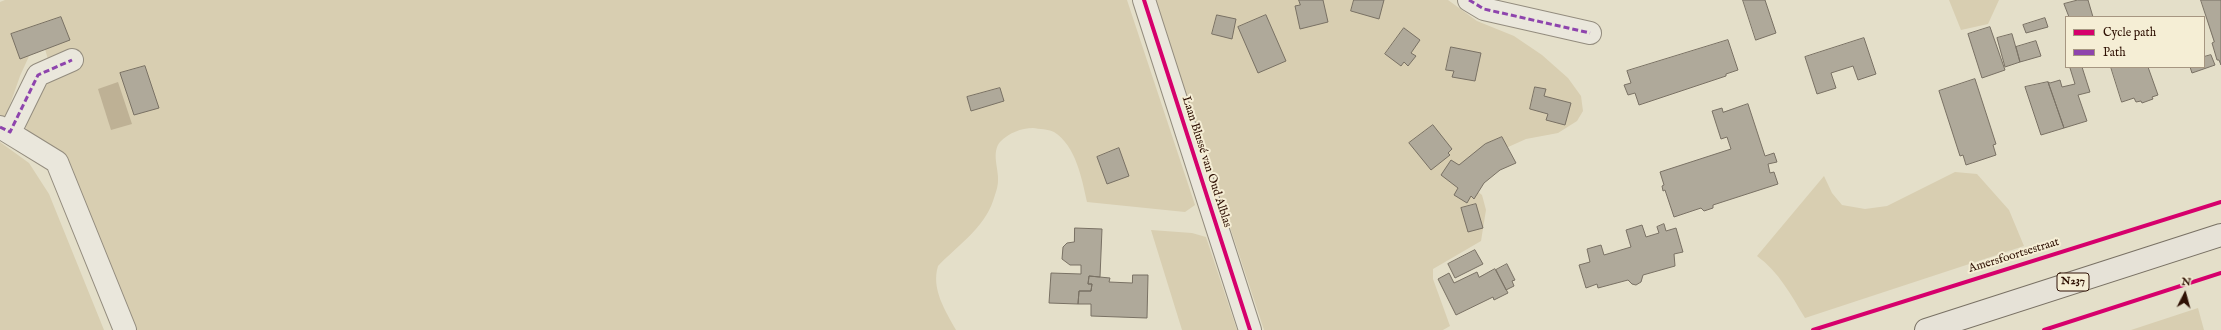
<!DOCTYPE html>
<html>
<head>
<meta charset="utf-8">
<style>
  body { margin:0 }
  #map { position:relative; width:2221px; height:330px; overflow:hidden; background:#e4dfc9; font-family:"IM FELL English",serif }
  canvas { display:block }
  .legend { position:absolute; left:2065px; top:16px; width:140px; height:52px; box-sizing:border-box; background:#f5eed5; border:1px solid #a69681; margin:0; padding:5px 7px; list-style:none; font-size:12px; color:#2f1104 }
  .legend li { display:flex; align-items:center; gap:8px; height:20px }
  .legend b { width:20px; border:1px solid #a69681 }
  .north { position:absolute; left:2165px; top:274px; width:40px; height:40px; -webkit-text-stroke:3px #f5eed5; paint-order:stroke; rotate:6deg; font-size:11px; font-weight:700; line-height:16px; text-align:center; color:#2f1104 }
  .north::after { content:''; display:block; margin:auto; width:14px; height:18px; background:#2f1104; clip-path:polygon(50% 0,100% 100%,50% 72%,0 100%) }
</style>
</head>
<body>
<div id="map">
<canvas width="2221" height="330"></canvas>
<ul class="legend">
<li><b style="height:5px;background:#d6006c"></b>Cycle path</li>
<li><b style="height:5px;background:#8e44ad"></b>Path</li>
</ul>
<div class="north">N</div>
</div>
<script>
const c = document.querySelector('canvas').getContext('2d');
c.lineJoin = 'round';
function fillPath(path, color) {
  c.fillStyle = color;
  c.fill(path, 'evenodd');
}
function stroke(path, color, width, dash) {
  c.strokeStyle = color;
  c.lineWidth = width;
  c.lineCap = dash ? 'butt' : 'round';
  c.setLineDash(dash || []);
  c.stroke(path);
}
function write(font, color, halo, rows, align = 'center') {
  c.font = font + ' "IM FELL English",serif';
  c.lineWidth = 4;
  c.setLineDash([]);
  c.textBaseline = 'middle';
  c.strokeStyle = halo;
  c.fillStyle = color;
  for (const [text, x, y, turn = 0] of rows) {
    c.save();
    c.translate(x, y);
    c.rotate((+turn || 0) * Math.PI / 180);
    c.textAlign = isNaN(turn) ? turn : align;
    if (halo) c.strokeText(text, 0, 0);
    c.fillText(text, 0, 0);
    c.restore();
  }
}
fillPath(new Path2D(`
  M5,0H1127L1195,205L1185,212L1087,202C1082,179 1076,146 1054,132C1048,129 1039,129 1033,128C1021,128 1009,133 1000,142C991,153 999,169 998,181C998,187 995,195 993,201C984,228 957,246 938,266C931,289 945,310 956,330H127L58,165L33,142L26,128L25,112L52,73L40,32L20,76L5,119L0,118V2Z
  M1155,0H1448L1477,21L1514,36L1542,55L1568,78L1581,96L1583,111L1577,121L1558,133L1526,139L1497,152L1467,183L1482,195L1486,210L1481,241L1433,269V279L1450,326L1443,330H1264Z
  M1949,0H1999L1988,24L1961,30Z
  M0,142L29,163L49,194L104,330H0Z
  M1955,172L1977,174L2009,210L2024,246L1805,318C1791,295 1779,272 1757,256L1824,176L1832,193L1842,205L1865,209L1887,206Z
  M1151,230L1192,233L1206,237L1237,330H1182Z
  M2198,308L2204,330H2131Z`), '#d8ceb1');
fillPath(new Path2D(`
  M118,82L132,124L111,130L98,89Z`), '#beb195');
const building = new Path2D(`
  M1299,0H1323L1328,22L1300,29L1295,6L1300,5Z
  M1354,0H1384L1379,19L1351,11Z
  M1743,0H1765L1776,33L1756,40Z
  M2078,0H2088L2093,17H2069L2064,4Z
  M2201,0H2221V65L2219,60H2217L2212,43L2214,42Z
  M1217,15L1236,19L1232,39L1212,34Z
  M1266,15L1286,61L1258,73L1238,27Z
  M61,17L70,40L20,59L11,34Z
  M2045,18L2048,27L2026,33L2023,25Z
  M1990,27L2005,70L1982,78L1968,34Z
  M1404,28L1420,40L1411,53L1416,56L1408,66L1404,62L1401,66L1385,54Z
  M2012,34L2020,62L2005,67L1997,38Z
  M1864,38L1876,74L1858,80L1853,66L1831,73L1836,88L1817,94L1805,57Z
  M1728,40L1738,70L1726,74V76L1639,105L1635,93L1628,95L1624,85L1631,83L1627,71Z
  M2036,41L2041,56L2020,62L2016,47Z
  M1451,47L1481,53L1475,81L1452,77L1454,71L1446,70Z
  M2211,55L2215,65L2192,73L2190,67H2204V57Z
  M145,66L159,108L134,115L120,73Z
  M2074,67H2082L2090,92L2078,95L2087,121L2064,128L2048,82L2050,83L2060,80L2062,87L2075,84L2070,68Z
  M2111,67H2148L2158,95L2152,97L2153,99L2142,103L2141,101L2136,102L2134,98L2122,102Z
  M1975,79L1996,144L1993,145L1996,155L1966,165L1963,155L1960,156L1939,91Z
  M2048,82L2064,128L2041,135L2025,87Z
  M1535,87L1546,89L1544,96L1571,103L1565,125L1546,120L1548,114L1530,109Z
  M1000,88L1004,101L971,111L967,97Z
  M1748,104L1765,156L1774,153L1777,162L1768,164L1770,173L1774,172L1778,184L1713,205V208L1704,211L1701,208L1674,217L1665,190L1663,191L1662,186L1664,185L1660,172L1731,149L1727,137L1721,139L1712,111L1722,108L1723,112Z
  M1433,125L1452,149L1448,153L1450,155L1431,170L1409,143Z
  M1502,137L1516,163L1500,170L1484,183L1474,199L1471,196L1467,203L1454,195L1458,188L1441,175L1451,160L1459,165L1485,144Z
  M1119,148L1129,176L1107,184L1097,157Z
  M1476,204L1483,228L1468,232L1461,208Z
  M1664,224L1666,231L1676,228L1683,252L1674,254L1675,266L1643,275L1641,282L1636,285L1632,284L1628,280L1598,288L1597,284L1586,288L1579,265L1590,262L1587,249L1601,245L1604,255L1631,247L1626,230L1642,225L1646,237L1659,233L1657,227Z
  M1075,228L1102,229L1100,277L1089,276L1088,284H1092L1091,291H1079L1078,304L1049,303L1051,273L1081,274V265H1070L1062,259L1063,247L1067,243L1074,242Z
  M1475,250L1483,264L1455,278L1448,264Z
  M1507,264L1515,280L1512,281L1514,286L1506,290L1496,270Z
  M1495,269L1508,293L1494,300L1493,297L1456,315L1438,279L1449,273L1454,283L1477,272L1479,277Z
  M1133,275H1148L1147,318L1091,316V304H1078L1079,291H1091L1092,284H1088L1089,276L1110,278L1109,282L1132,283Z`);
fillPath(building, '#afa99a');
stroke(building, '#797164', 1);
const minor = new Path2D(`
  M1144,0L1250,330
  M1469,0L1484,9L1590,33
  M0,127L57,162L125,330
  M10,132L38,75L72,60`);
const major = new Path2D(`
  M1926,330L2221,235`);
stroke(minor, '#938c7e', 24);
stroke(major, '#797164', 24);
stroke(minor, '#eae7dc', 22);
stroke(major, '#e6e2d7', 22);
stroke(new Path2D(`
  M1469,0L1484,9L1590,33
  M0,127L10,132L38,75L72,60`), '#8e44ad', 3, [6, 3]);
stroke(new Path2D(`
  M1144,0L1250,330
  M1813,330L2221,202
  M2044,330L2221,273`), '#d6006c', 4);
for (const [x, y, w] of [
  [2073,282,32]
]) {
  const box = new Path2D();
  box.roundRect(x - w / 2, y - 9, w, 18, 3);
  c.fillStyle = '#f5eed5';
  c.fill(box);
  stroke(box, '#2f1104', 1);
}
write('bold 11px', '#2f1104', null, [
  ["N237",2073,282]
]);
write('12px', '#2f1104', '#f5eed5', [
  ["Laan Blussé van Oud Alblas",1206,162,72],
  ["Amersfoortsestraat",2014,256,-17]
]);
</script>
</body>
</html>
